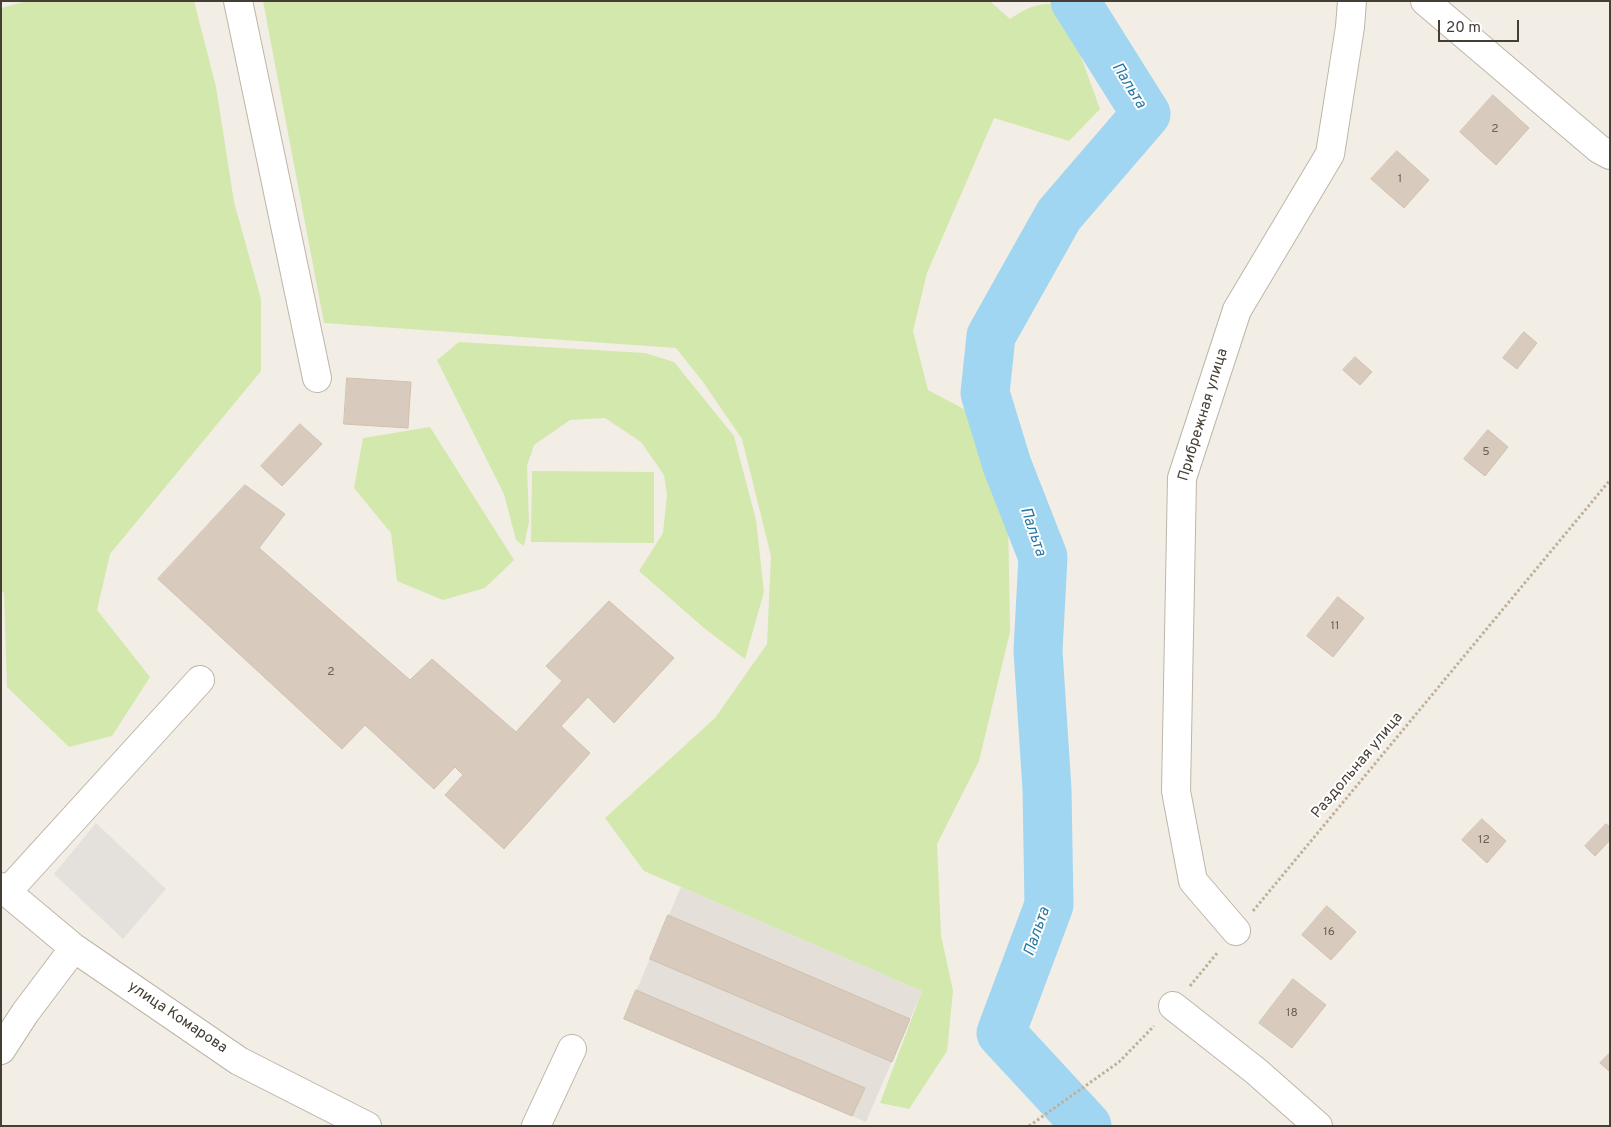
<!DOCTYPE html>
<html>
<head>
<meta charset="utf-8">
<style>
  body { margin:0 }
  #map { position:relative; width:1611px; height:1127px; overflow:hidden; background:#f3eee5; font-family:Overpass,sans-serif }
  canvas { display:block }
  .frame { position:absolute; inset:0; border:2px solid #453e35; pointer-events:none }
  .scale { position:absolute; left:1438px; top:20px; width:81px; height:22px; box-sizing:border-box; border:2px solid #453e35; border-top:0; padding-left:6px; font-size:15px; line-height:18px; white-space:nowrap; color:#453e35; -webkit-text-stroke:4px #fff; paint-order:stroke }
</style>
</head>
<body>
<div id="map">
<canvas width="1611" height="1127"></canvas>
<div class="frame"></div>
<div class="scale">20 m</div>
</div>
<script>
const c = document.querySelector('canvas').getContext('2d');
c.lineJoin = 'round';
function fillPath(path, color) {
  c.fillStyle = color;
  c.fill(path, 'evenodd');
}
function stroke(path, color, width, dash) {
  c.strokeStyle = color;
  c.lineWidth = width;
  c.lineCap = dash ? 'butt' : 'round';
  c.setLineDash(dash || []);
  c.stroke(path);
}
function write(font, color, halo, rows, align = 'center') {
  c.font = font + ' Overpass,sans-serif';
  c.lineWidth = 4;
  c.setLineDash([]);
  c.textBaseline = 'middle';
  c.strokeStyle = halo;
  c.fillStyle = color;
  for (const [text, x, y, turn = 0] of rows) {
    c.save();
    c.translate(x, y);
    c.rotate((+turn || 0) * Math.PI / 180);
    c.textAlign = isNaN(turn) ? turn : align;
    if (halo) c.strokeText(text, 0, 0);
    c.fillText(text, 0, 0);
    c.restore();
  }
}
fillPath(new Path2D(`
  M681,887L922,991L866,1122L624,1019Z`), '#e5dfda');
fillPath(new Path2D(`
  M27,1H194L216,87L234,202L261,299V371L110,554L97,610L150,677L112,736L69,747L7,687L4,593L1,590V8Z
  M263,1H993L992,3L1010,19C1032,4 1045,0 1071,8L1073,35L1100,109L1069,141L994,118L927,273L913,331L928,390L979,417L1008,516L1010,632L979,761L937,844L941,935L953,991L947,1051L909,1109L880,1103L922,991L644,871L605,818L715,718L767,644L771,556L742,439L703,382L676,348L324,323Z
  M459,342L645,353L674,362L734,436L756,520L764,592L745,659L704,628L639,571L663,533L667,495L664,475L641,442L605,418L570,420L534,445L527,466L529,522L524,546L516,540L504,494L437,360Z
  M430,427L514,560L485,588L443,600L397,581L391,533L354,488L363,438Z
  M532,471L654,472V543L531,542Z`), '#d2e8ad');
fillPath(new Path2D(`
  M96,823L166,889L123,939L54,874Z`), '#e4e1dd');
stroke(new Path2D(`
  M1075,1L1146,114L1059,215L991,336L985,393L1007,465L1043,557L1038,651L1047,789L1049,905L1001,1033L1087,1126`), '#a0d6f1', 49);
const building = new Path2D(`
  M1493,95L1529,128L1496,165L1460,132Z
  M1397,151L1429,180L1404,208L1371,179Z
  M1524,332L1537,343L1517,369L1503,358Z
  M1355,357L1372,372L1360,385L1343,370Z
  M347,378L411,382L408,428L344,424Z
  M300,424L322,444L282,486L261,466Z
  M1488,430L1508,447L1485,476L1464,459Z
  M245,485L285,514L259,548L410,680L432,659L516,732L562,681L546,666L609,601L674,658L614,723L588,697L561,726L590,753L504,849L445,795L463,775L455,767L434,789L365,725L342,749L158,579Z
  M1338,597L1364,618L1333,657L1307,636Z
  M1482,819L1506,841L1487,863L1462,840Z
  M1606,824L1610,827V840L1595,856L1585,846Z
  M1327,906L1356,932L1331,960L1302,935Z
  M668,915L910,1019L892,1062L650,959Z
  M1293,979L1326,1005L1292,1048L1259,1023Z
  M636,990L865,1088L852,1116L624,1019Z
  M1610,1053V1072L1600,1063Z`);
fillPath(building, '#d8cbbd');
stroke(building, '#d0c0ad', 1);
const minor = new Path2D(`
  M238,1L317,378
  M1425,1L1599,149L1610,155
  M1,887L74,948L239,1061L367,1126
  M7,892L200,680
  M1236,931L1193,881L1176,791L1182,478L1237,310L1330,154L1350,27L1352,1
  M1173,1006L1257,1072L1318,1126
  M1,1050L25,1013L74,948
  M536,1126L572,1049`);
stroke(minor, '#beb5a8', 30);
stroke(new Path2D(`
  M1253,911L1610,480
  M1190,986L1218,952
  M1029,1126L1119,1062L1154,1026`), '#c0af99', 3, [2.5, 2.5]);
stroke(minor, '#fff', 28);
write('12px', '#6a6157', null, [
  ["2",1495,130],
  ["1",1400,180],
  ["5",1486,453],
  ["11",1335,627],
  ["2",331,673],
  ["12",1484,841],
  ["16",1329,933],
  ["18",1292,1014]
]);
write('15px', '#453e35', '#fff', [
  ["Прибрежная улица",1204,415,-73],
  ["Раздольная улица",1358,766,-50],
  ["улица Комарова",177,1018,34]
]);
write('italic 16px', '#2978a3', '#fff', [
  ["Пальта",1128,86,58],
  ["Пальта",1032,532,71],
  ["Пальта",1038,932,-71]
]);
</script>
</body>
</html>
